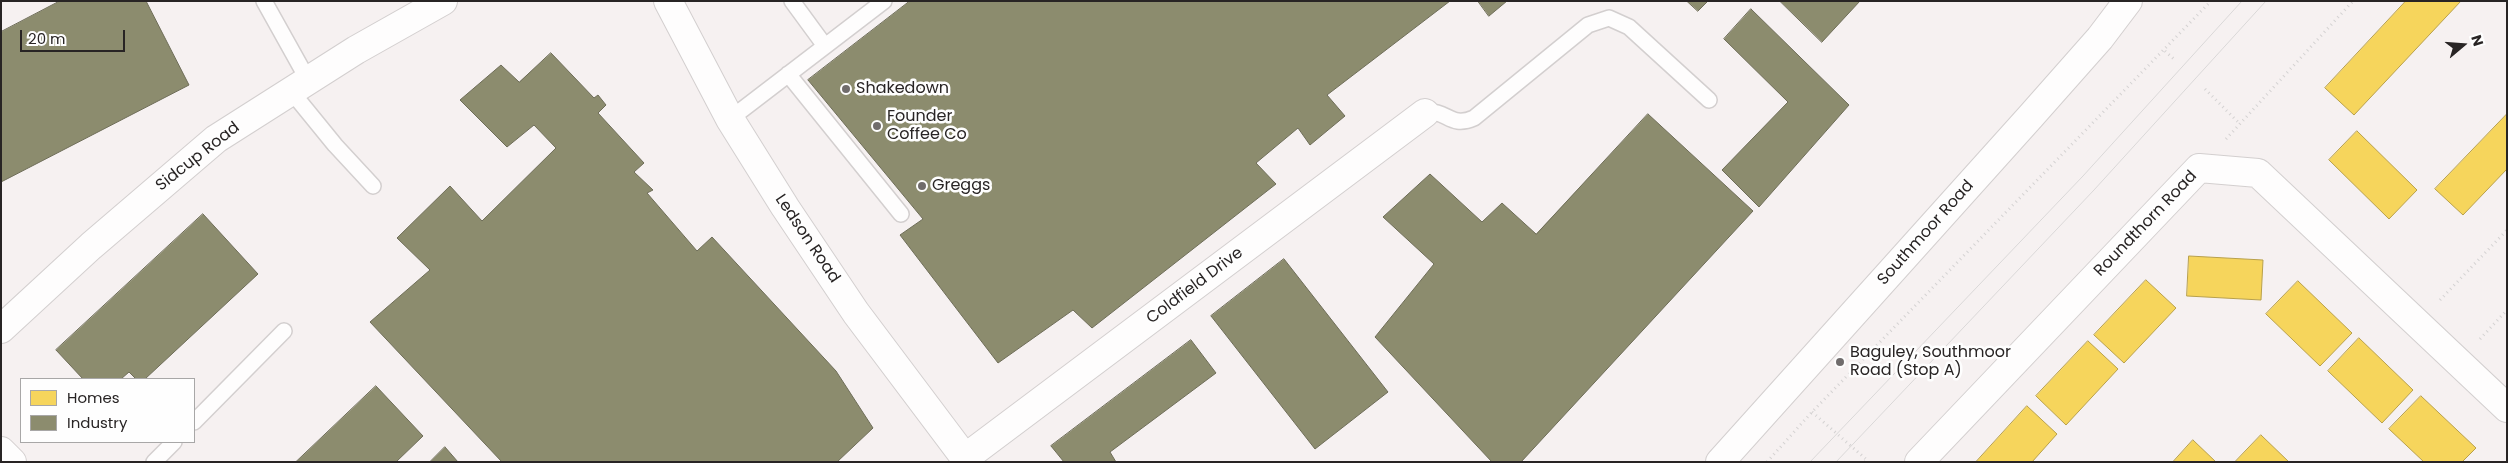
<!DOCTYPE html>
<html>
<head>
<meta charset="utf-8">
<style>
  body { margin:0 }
  #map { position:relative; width:2508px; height:463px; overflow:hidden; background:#f6f1f1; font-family:Poppins,sans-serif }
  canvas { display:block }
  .frame { position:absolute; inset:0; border:2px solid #282424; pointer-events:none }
  .legend { position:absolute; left:20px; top:378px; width:175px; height:65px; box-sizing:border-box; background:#fefefe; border:1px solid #a8a7a7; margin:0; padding:6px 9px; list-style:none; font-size:15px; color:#282424 }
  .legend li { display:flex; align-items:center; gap:10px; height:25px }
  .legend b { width:25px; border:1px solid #a8a7a7 }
  .north { position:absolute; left:2438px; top:20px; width:50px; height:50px; -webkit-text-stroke:4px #fefefe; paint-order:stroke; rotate:72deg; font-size:14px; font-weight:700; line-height:20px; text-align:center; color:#282424 }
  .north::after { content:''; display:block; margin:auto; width:18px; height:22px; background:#282424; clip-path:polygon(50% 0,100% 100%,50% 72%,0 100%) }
  .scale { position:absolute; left:20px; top:30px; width:105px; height:22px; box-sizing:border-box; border:2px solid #282424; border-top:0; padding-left:6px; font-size:15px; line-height:18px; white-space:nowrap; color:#282424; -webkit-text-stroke:4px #fefefe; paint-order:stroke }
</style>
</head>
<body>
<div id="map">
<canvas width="2508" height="463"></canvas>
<div class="frame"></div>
<ul class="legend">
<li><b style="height:14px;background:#f6d55c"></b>Homes</li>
<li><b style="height:14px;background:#8c8c6e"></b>Industry</li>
</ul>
<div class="north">N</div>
<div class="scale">20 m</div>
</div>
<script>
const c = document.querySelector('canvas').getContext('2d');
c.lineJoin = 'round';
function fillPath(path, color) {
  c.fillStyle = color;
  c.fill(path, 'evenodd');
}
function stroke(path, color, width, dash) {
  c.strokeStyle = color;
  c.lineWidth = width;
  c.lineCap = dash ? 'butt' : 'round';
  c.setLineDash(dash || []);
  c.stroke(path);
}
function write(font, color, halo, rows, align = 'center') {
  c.font = font + ' Poppins,sans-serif';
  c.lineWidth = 5;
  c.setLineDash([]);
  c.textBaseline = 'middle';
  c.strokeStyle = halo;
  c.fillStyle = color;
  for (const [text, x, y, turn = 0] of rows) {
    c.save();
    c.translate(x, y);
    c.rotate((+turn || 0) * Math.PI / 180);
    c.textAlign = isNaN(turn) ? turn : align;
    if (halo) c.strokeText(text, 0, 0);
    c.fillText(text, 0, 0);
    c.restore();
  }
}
const homes = new Path2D(`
  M2406,1H2461L2354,115L2325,88Z
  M2507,114V169L2463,215L2435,189Z
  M2357,131L2417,190L2389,219L2329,160Z
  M2189,256L2263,260L2261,300L2187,296Z
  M2146,280L2176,308L2124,363L2094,335Z
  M2298,281L2352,333L2320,366L2266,314Z
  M2359,338L2413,390L2382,423L2328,371Z
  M2088,341L2118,369L2066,425L2036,396Z
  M2421,396L2476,448L2462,462H2424L2389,429Z
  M2027,406L2057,434L2032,462H1976Z
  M2261,435L2289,462H2235Z
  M2193,440L2216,462H2173Z`);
fillPath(homes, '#f6d55c');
stroke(homes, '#b8a04b', 1);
const industry = new Path2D(`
  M60,1H146L189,85L1,182V32Z
  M910,1H1450L1327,95L1345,116L1310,145L1298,128L1256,163L1276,184L1092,328L1073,310L998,363L900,235L923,219L808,80Z
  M1478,1H1507L1489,16Z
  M1687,1H1708L1698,11Z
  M1780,1H1860L1822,42Z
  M1751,9L1849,105L1759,207L1722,170L1788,102L1724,39Z
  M551,53L594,98L598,95L606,105L598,113L644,163L634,172L653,190L647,193L697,251L712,237L836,371L873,428L837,462H502L370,322L430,270L397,238L450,186L482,221L556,148L534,125L507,147L460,100L501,65L519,82Z
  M1648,114L1753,211L1521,462H1492L1375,337L1434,264L1383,217L1430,174L1482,222L1502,203L1536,234Z
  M203,214L258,274L145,379H136L129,372L121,379H83L56,350Z
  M1284,259L1388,392L1315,449L1211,316Z
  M1191,340L1216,373L1110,452L1116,462H1064L1051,446Z
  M376,386L423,436L396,462H296Z
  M445,447L458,462H430Z`);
fillPath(industry, '#8c8c6e');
stroke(industry, '#6e6d58', 1);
const service = new Path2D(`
  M264,1L308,80
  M792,1L825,46
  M788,74L901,214
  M291,91L335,145L373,186
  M1425,113C1447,108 1449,129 1474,118L1588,25L1609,18L1629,27L1709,100
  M730,119L884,1
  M194,422L284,331
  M154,462L174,442`);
const minor = new Path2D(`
  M1,329L91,246L216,139L356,50L443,1
  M1,451L12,462
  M965,458L1425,113
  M1919,462L2199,168L2258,173L2507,408`);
const tertiary = new Path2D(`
  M668,1L730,119L785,207L856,313L968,462
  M1720,462L2031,116L2100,38L2128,1`);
stroke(service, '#d3cfcf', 18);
stroke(minor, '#d3cfcf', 30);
stroke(tertiary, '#d3cfcf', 30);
stroke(new Path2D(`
  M2165,51L2176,61
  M2205,89L2240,124
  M2226,139L2353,1
  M2440,300L2507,230
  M2480,339L2507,310
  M1812,412L1867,460L1865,462
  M1767,462L1812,412L2211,1`), '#d4d2d2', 3, [1, 4]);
stroke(service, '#fefdfd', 15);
stroke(minor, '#fefdfd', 28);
stroke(tertiary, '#fefdfd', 28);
stroke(new Path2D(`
  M1810,462L2083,176L2242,1
  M1836,462L2094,190L2266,1`), '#dad8d8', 1);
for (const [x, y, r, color] of [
  [846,89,5,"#706c6c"],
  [877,126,5,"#706c6c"],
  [922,186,5,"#706c6c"],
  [1840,362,5,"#706c6c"]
]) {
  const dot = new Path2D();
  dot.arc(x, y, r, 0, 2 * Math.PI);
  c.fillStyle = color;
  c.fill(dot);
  stroke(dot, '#fefefe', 2);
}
write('16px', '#282424', '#fefefe', [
  ["Shakedown",856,89],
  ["Founder",887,117],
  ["Coffee Co",887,135],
  ["Greggs",932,186],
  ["Baguley, Southmoor",1850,353],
  ["Road (Stop A)",1850,371]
], 'left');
write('16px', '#282424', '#fefefe', [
  ["Sidcup Road",198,157,-38],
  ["Roundthorn Road",2146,224,-46],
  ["Southmoor Road",1926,233,-48],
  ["Ledson Road",807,239,56],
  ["Coldfield Drive",1195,286,-37]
]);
</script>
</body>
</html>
